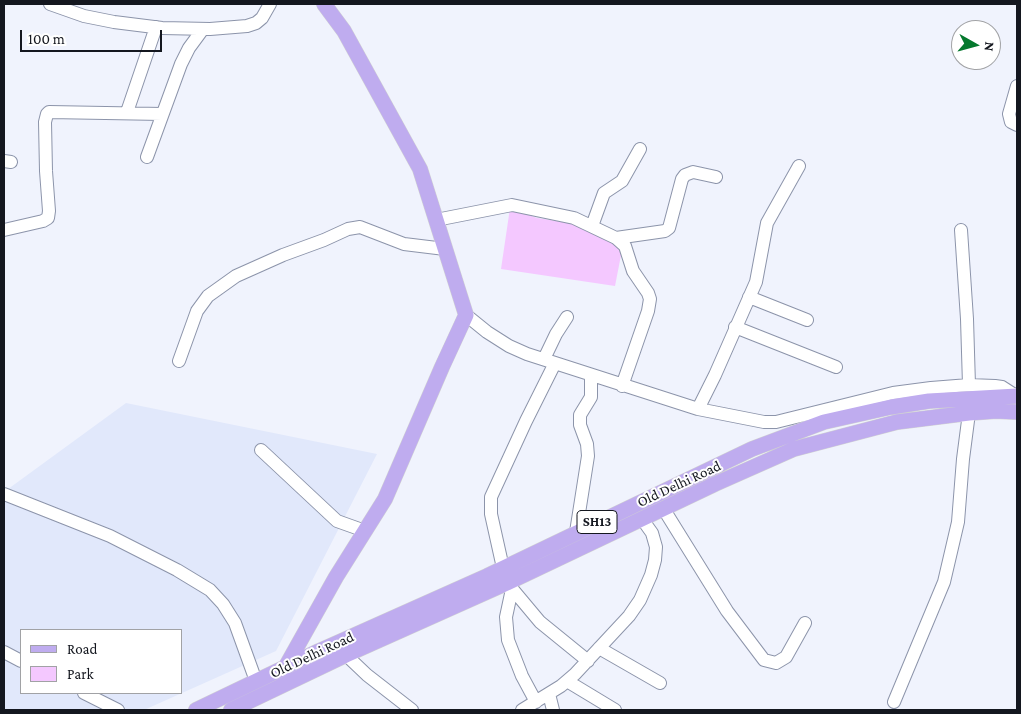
<!DOCTYPE html>
<html>
<head>
<meta charset="utf-8">
<style>
  body { margin:0 }
  #map { position:relative; width:1021px; height:714px; overflow:hidden; background:#f0f3fd; font-family:"Crimson Pro",serif }
  canvas { display:block }
  .frame { position:absolute; inset:0; border:5px solid #14171f; pointer-events:none }
  .legend { position:absolute; left:20px; top:629px; width:162px; height:65px; box-sizing:border-box; background:#fff; border:1px solid #a1a2a5; margin:0; padding:6px 9px; list-style:none; font-size:15px; color:#14171f }
  .legend li { display:flex; align-items:center; gap:10px; height:25px }
  .legend b { width:25px; border:1px solid #a1a2a5 }
  .north { position:absolute; left:951px; top:20px; width:50px; height:50px; box-sizing:border-box; background:#fff; border:1px solid #a1a2a5; border-radius:50%; rotate:97deg; font-size:14px; font-weight:700; line-height:20px; text-align:center; color:#14171f }
  .north::after { content:''; display:block; margin:auto; width:18px; height:22px; background:#05792e; clip-path:polygon(50% 0,100% 100%,50% 72%,0 100%) }
  .scale { position:absolute; left:20px; top:30px; width:142px; height:22px; box-sizing:border-box; border:2px solid #14171f; border-top:0; padding-left:6px; font-size:15px; line-height:18px; white-space:nowrap; color:#14171f; -webkit-text-stroke:4px #fff; paint-order:stroke }
</style>
</head>
<body>
<div id="map">
<canvas width="1021" height="714"></canvas>
<div class="frame"></div>
<ul class="legend">
<li><b style="height:6px;background:#bfacef"></b>Road</li>
<li><b style="height:14px;background:#f4c8ff"></b>Park</li>
</ul>
<div class="north">N</div>
<div class="scale">100 m</div>
</div>
<script>
const c = document.querySelector('canvas').getContext('2d');
c.lineJoin = 'round';
function fill(path, color) { c.fillStyle = color; c.fill(path, 'evenodd'); }
const toPath = rows => new Path2D(rows.map(r => 'M' + r).join(''));
function stroke(path, color, width, dash) { c.strokeStyle = color; c.lineWidth = width; c.lineCap = dash ? 'butt' : 'round'; c.setLineDash(dash || []); c.stroke(path); }
function label(font, color, halo, rows, align = 'center') {
  c.font = font + ' "Crimson Pro",serif'; c.lineWidth = 4; c.setLineDash([]); c.textBaseline = 'middle'; c.strokeStyle = halo; c.fillStyle = color; for (const [text, x, y, turn = 0] of rows) {
    c.save(); c.translate(x, y); c.rotate((+turn || 0) * Math.PI / 180); c.textAlign = isNaN(turn) ? turn : align; if (halo) c.strokeText(text, 0, 0); c.fillText(text, 0, 0); c.restore();
  }
}
fill(toPath([
  [126,403,377,454,276,651,144,710,4,710,4,492],
  [21,630,181,630,181,693,21,693]
]), '#e1e8fb');
fill(toPath([
  [510,208,537,218,571,223,601,238,623,245,615,286,501,269]
]), '#f4c8ff');
const minor = toPath([
  [50,4,84,16,114,22,162,28,210,29,247,26,256,23,262,18,270,4],
  [1017,86,1009,114,1011,122,1017,125],
  [127,112,156,27],
  [147,157,181,64,189,48,203,29],
  [4,161,11,162],
  [436,220,512,205,574,218,616,238,625,246,633,271,648,293,650,299,648,311,622,386],
  [592,226,604,193,622,181,640,149],
  [4,230,43,221,48,218,49,211,46,171,45,122,47,114,49,112,162,114],
  [961,230,967,319,969,385],
  [616,238,665,231,669,228,682,179,685,175,693,172,716,177],
  [749,297,807,320],
  [466,315,487,332,509,346,527,354,698,409,764,422,776,422,893,393,931,388,969,385,995,386,1002,387,1016,396],
  [735,327,836,367],
  [544,359,556,334,567,317],
  [179,361,197,311,208,296,236,276,283,255,324,240,348,229,360,227,404,244,445,249],
  [698,409,715,375,756,282,767,223,799,166],
  [261,450,337,521,365,531],
  [4,494,110,536,177,570,210,590,223,604,235,623,256,681],
  [663,508,727,611,764,660,776,663,786,657,805,623],
  [576,532,588,456,587,444,580,425,580,415,591,397,591,375],
  [503,568,491,514,491,497,526,421,555,363],
  [509,585,540,622,588,661],
  [512,589,506,617,508,640,522,676,536,702],
  [599,648,660,683],
  [4,652,21,661],
  [346,655,367,675,412,710],
  [567,681,615,710],
  [84,693,118,710],
  [549,694,553,710],
  [894,702,944,582,958,522,963,459,969,413],
  [522,710,561,686,575,674,629,616,640,600,651,575,655,560,656,547,652,533,642,519]
]);
const major = toPath([
  [285,668,336,577,385,499,442,367,466,315,420,169,344,31,324,4],
  [196,710,319,651,487,576,752,449,824,422,891,407,929,401,1017,396],
  [231,710,346,655,507,583,715,484,794,449,897,422,969,413,996,411,1017,412]
]);
stroke(minor, '#8c94aa', 14);
stroke(major, '#d0d1d2', 16);
stroke(minor, '#fff', 12);
stroke(major, '#bfacef', 15);
for (const [x, y, w] of [
  [597,522,40]
]) { const box = new Path2D(); box.roundRect(x - w / 2, y - 11.5, w, 23, 4); c.fillStyle = '#fff'; c.fill(box); stroke(box, '#14171f', 1); }
label('bold 14px', '#14171f', null, [
  ["SH13",597,522]
]);
label('15px', '#14171f', '#fff', [
  ["Old Delhi Road",679,484,-25],
  ["Old Delhi Road",312,655,-25]
]);
</script>
</body>
</html>
